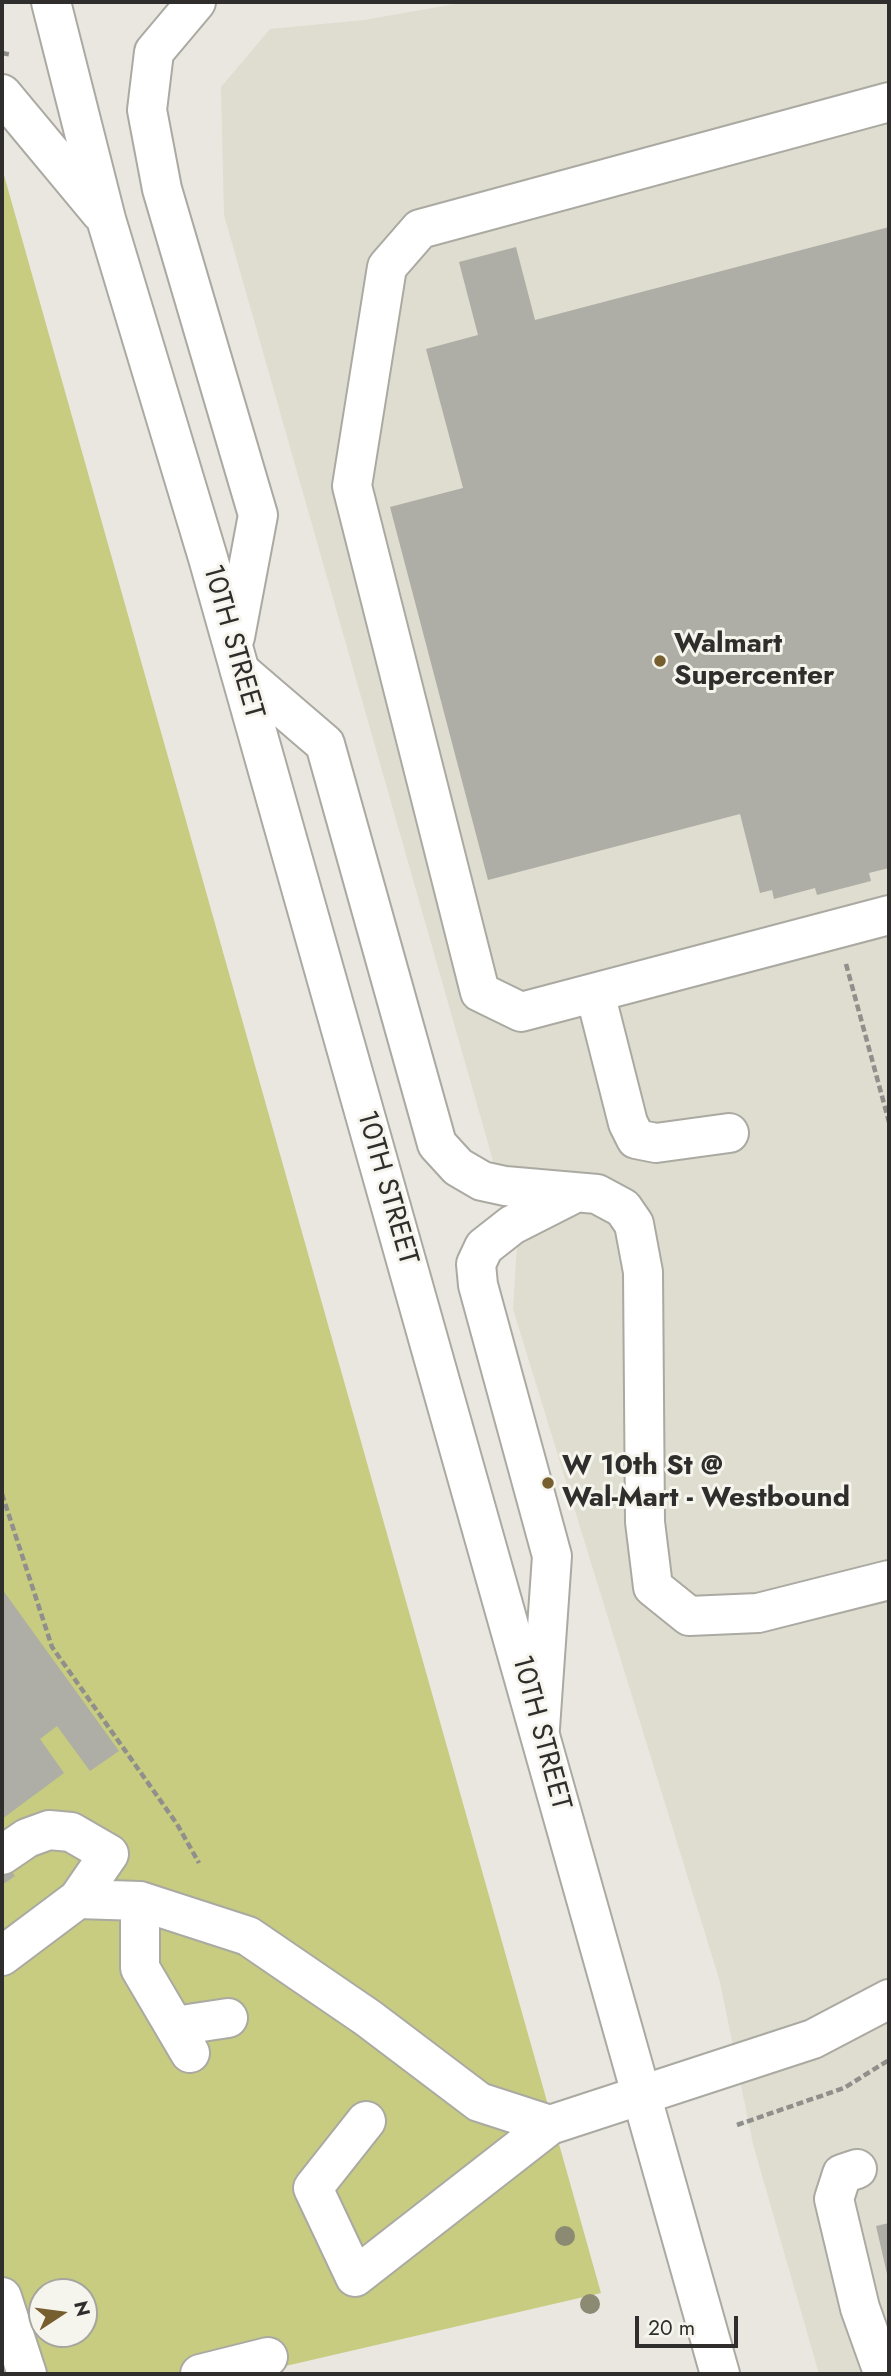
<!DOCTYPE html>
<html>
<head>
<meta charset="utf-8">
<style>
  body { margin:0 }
  #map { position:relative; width:891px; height:2376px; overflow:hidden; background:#e9e7e0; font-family:Jost,sans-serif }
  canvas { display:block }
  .frame { position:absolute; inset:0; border:4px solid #2f2e2c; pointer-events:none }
  .north { position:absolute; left:28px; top:2278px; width:70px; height:70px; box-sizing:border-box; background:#f6f5ed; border:2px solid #a6a5a0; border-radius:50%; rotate:77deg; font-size:19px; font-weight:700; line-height:28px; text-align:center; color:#2f2e2c }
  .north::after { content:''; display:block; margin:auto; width:24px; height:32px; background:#775e2f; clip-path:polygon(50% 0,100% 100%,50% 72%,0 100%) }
  .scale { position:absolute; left:635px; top:2316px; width:103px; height:32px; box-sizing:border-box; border:4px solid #2f2e2c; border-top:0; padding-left:9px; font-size:21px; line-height:24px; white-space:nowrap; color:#2f2e2c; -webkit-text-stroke:5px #f6f5ed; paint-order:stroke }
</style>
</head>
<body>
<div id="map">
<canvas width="891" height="2376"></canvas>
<div class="frame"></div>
<div class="north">N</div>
<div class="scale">20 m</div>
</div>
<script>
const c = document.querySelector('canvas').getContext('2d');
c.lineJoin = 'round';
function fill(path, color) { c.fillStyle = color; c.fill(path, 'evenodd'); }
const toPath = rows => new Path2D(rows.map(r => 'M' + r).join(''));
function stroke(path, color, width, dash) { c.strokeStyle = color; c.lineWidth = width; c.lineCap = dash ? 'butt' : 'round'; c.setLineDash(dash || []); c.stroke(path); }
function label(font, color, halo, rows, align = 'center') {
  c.font = font + ' Jost,sans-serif'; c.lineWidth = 6; c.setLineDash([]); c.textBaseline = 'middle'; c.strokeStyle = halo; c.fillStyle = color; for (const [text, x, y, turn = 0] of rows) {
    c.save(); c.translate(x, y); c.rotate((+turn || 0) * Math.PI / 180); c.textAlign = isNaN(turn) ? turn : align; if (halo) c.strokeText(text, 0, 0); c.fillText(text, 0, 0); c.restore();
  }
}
fill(toPath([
  [467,2,889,2,889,2374,819,2374,753,2144,720,1982,513,1309,517,1245,224,215,221,87,270,29,364,20]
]), '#dfddcf');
fill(toPath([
  [2,168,601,2293,251,2374,2,2374],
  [42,2292,84,2292,84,2334,42,2334]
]), '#c7cc81');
fill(toPath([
  [889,227,889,868,869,873,871,881,817,895,815,888,774,899,772,890,760,893,740,814,488,880,390,507,463,488,426,349,478,335,459,262,516,247,535,320],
  [2,1589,119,1751,90,1771,57,1726,40,1739,64,1773,2,1819],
  [2,1857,15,1876,2,1885],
  [889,2223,889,2278,888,2278,876,2226]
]), '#aeada6');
const minor = toPath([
  [889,102,420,229,387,267,352,486,480,992,521,1012,889,915],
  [240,671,325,744,437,1144,458,1167,482,1181,505,1186,597,1194,623,1208,634,1224,643,1272,645,1522,653,1587,689,1616,758,1613,889,1580],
  [595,993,628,1123,636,1139,656,1143,729,1133],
  [540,1728,552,1556,478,1285,476,1264,484,1247,512,1225,575,1193],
  [2,1855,27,1838,49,1830,71,1832,109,1854,78,1899],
  [140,1901,140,1968,190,2053],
  [2,1956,78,1899,140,1901,248,1936,368,2018,479,2102,550,2125,355,2277,313,2188,366,2121],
  [175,2026,228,2018],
  [550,2125,813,2039,889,1999],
  [857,2169,842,2174,834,2199,860,2308,880,2364,889,2369],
  [2,2297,27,2374],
  [200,2374,268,2357]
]);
const major = toPath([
  [51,2,106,219,208,558,720,2374],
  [196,2,154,52,147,110,162,189,258,515,235,637],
  [2,94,101,213]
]);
stroke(minor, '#aaa9a2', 42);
stroke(major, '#aaa9a2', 42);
stroke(toPath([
  [2,53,12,55],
  [846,964,889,1122],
  [2,1494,52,1647,177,1824,199,1863],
  [737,2125,844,2088,889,2060]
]), '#918f8b', 4.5, [7, 3.5]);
stroke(minor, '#fff', 38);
stroke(major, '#fff', 38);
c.fillStyle = '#8b8b74';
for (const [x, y] of [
  [565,2236],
  [590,2304]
]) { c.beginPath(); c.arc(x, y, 10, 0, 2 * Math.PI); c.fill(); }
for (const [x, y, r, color] of [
  [660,661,7,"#775e2f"],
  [548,1483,7,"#775e2f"]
]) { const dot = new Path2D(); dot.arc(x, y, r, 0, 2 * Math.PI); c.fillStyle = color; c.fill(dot); stroke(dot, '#f6f5ed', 2.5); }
label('28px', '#2f2e2c', '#f6f5ed', [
  ["10TH STREET",232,642,74],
  ["10TH STREET",386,1188,74],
  ["10TH STREET",540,1733,75]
]);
label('bold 28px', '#2f2e2c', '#f6f5ed', [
  ["Walmart",674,645],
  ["Supercenter",674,677],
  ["W 10th St @",562,1467],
  ["Wal-Mart - Westbound",562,1499]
], 'left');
</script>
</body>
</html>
